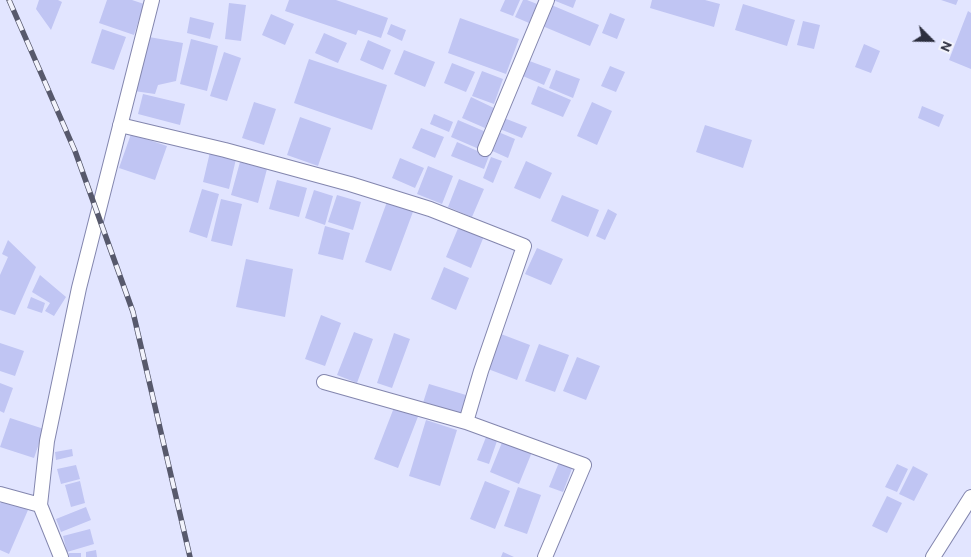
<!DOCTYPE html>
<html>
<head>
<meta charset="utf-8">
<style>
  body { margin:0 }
  #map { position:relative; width:971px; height:557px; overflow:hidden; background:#e2e5ff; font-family:Overpass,sans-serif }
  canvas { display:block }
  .north { position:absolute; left:906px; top:15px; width:50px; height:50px; -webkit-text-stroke:4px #f2f3fc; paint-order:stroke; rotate:113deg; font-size:14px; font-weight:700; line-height:20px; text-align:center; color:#2c2e3e }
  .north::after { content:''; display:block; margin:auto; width:18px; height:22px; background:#2c2e3e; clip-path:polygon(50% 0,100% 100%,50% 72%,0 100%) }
</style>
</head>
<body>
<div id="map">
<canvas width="971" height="557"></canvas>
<div class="north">N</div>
</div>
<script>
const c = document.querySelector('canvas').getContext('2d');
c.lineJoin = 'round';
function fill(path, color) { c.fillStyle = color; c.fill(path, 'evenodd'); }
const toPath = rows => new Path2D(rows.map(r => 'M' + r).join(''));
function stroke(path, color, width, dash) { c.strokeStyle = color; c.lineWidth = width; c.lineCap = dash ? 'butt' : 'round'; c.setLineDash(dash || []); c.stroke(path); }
fill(toPath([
  [39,0,58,0,62,2,51,30,36,9],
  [107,0,132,0,144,4,134,35,99,23],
  [289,0,336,0,388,18,381,38,358,30,356,35,285,11],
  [505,0,520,0,513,16,500,11],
  [523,0,527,0,537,4,529,23,515,17],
  [553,0,576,0,573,8],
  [652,0,705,0,720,4,714,27,650,8],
  [941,0,958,0,956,5],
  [229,3,246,5,241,41,225,39],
  [549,4,599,25,590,46,540,25],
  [743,4,795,20,787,46,735,30],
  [968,11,971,13,971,69,949,60],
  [610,13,625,19,617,39,602,33],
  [271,14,294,24,285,45,262,35],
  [190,17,214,23,210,39,187,33],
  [460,18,519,39,506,74,448,53],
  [803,21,820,25,814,49,797,45],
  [391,24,406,30,402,41,387,34],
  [102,29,126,37,114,70,91,63],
  [324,33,347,43,338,63,315,53],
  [149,37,183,43,176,81,158,85,155,94,134,91],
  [191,39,218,46,207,91,180,84],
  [368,40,391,50,383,70,360,60],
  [864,44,880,51,871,73,855,67],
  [404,50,435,62,425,87,394,74],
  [224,52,241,58,227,101,210,96],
  [309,59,387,85,372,130,294,103],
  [524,59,551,69,544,85,518,74],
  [452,63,475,72,466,92,444,83],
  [610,66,625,72,616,92,601,86],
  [556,70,580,79,573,98,549,88],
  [482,71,503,79,494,104,472,96],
  [538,86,571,100,563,117,531,104],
  [143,94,185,104,180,125,138,114],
  [471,97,494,108,485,128,462,118],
  [254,102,276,109,264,145,242,138],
  [592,102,612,111,597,145,577,136],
  [922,106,944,115,939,127,918,118],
  [434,114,453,122,449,132,430,124],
  [300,117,331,128,318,166,287,155],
  [504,118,527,127,522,138,500,129],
  [458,120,486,132,479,149,451,137],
  [705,125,752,140,743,168,696,152],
  [421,128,444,137,435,158,412,148],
  [496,131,515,139,508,158,488,149],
  [131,134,167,146,155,180,119,168],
  [457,142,489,156,484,169,451,156],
  [210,152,236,159,229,189,203,182],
  [491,157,502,161,493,183,483,178],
  [400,158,424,168,415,188,392,178],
  [526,161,552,173,540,199,514,188],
  [240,162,267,169,258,203,231,195],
  [428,166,453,176,442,204,417,194],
  [459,179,484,189,472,217,448,207],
  [277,180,307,188,299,217,269,209],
  [202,189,219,194,207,238,189,232],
  [314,190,333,196,325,225,305,218],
  [337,195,361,202,353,230,328,222],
  [562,195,599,210,588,237,551,221],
  [221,199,242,204,232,246,211,241],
  [388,199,414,209,391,271,365,262],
  [608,209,617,214,605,240,596,236],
  [325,226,350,233,343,260,318,254],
  [459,226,484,236,471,268,446,257],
  [8,240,36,267,15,315,0,310,0,275,8,257,2,254],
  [537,248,563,259,551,285,525,274],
  [246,259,293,269,285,317,236,307],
  [444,267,469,278,456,310,431,299],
  [40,275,66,297,54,316,45,311,50,303,32,292],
  [31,297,45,303,42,313,27,308],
  [321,315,341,323,325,366,305,359],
  [354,332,373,339,357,383,337,375],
  [394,333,410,339,392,388,377,383],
  [501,334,530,345,517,380,488,369],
  [0,343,24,351,15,376,0,371],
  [539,344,569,355,555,392,525,381],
  [577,357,600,366,586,400,563,391],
  [0,383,13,388,4,413,0,411],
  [429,384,466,395,460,416,422,406],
  [395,405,419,414,398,468,374,459],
  [10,418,44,429,34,458,0,447],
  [426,420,457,430,440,486,409,476],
  [486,437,497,441,489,464,477,460],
  [503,440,532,452,519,484,490,472],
  [72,449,73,456,56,460,55,452],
  [560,460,573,466,563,492,549,487],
  [897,464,908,469,897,492,885,487],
  [76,465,80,479,61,484,57,469],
  [913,466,928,474,914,501,899,494],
  [80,481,85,503,71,507,65,485],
  [485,481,510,491,495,529,470,519],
  [518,487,541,495,527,534,504,526],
  [887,496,902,503,887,533,872,526],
  [2,499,28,510,9,554,0,550,0,504],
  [86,507,91,520,61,532,56,519],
  [90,529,94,544,67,552,63,536],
  [96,550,97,557,86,557,86,552],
  [503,552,514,557,501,557],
  [69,553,81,553,81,557,69,557]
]), '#c0c5f3');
const street = toPath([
  [120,125,225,150,350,184,430,209,524,246,481,371,466,422,584,465,545,557],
  [485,149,547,0],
  [324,382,466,422],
  [0,494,40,505],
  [61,557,40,505,47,441,79,288,152,0],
  [933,557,971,497]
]);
stroke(street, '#8386ae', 16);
stroke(street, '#fff', 14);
const rail = toPath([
  [9,0,75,151,133,312,190,557]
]);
stroke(rail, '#57596c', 5.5);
stroke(rail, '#f2f3fc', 4, [11]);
</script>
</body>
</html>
